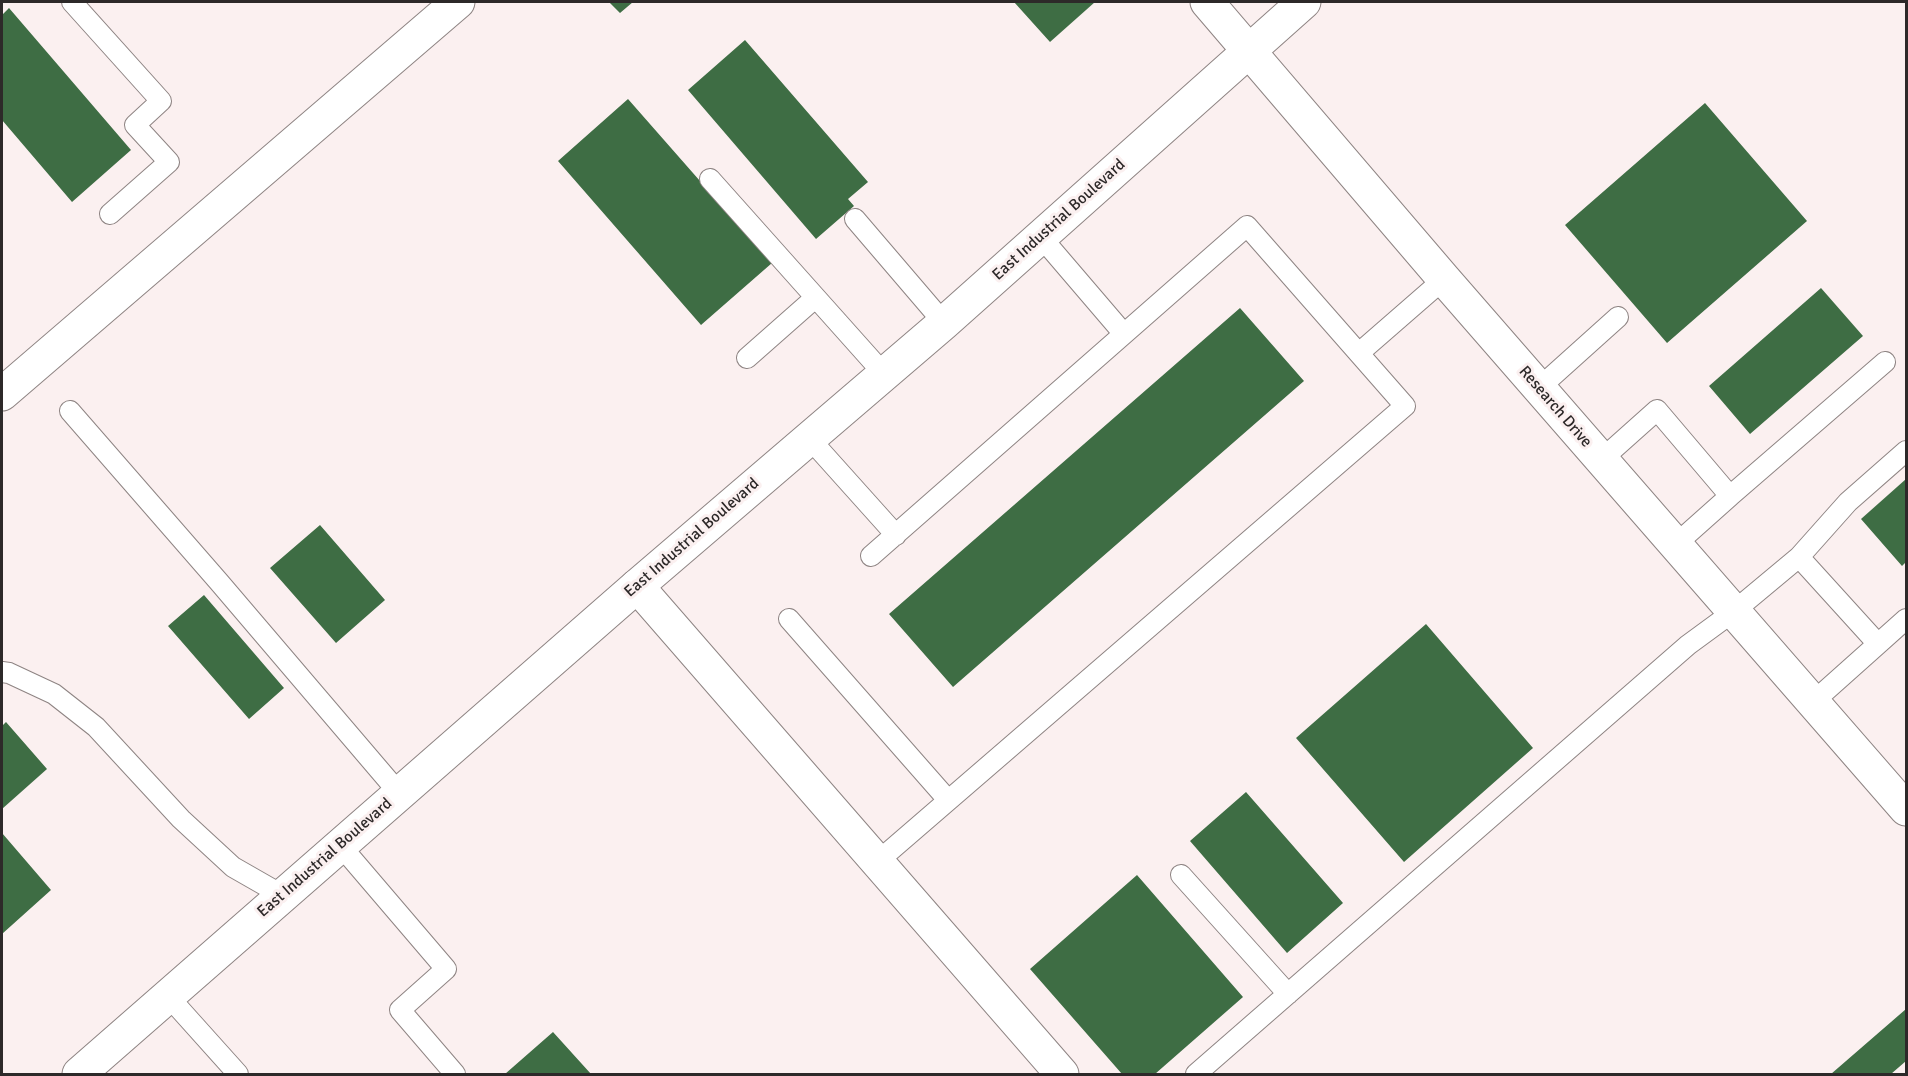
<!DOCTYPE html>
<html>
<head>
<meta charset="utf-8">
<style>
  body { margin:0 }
  #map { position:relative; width:1908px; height:1076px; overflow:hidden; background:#fbf0f0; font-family:Signika,sans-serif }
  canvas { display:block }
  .frame { position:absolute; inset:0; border:3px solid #2d2929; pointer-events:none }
</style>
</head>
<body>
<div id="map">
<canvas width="1908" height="1076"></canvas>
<div class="frame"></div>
</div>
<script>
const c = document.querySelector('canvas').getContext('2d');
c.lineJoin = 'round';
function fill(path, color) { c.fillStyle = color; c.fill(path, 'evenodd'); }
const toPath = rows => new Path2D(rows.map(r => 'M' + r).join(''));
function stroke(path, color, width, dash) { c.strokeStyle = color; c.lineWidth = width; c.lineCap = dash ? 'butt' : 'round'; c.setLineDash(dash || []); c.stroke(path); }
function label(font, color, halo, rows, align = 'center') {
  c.font = font + ' Signika,sans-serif'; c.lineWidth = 6; c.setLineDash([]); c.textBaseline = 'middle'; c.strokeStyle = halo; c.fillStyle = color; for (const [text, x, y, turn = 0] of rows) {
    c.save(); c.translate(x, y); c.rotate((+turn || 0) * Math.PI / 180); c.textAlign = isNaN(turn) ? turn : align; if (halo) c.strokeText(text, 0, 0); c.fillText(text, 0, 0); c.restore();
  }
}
fill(toPath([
  [609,2,633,2,620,13],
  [1014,2,1095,2,1050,42],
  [9,8,131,150,72,202,2,120,2,15],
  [745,40,868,182,848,199,854,206,816,239,688,90],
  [628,99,772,263,701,325,558,161],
  [1705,103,1807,221,1667,343,1565,225],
  [1821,288,1863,336,1750,434,1709,386],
  [1240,308,1304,381,953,687,889,614],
  [1906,479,1906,562,1902,566,1861,519],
  [320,525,385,600,336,643,270,568],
  [204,595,284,688,249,719,168,626],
  [1426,624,1533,748,1404,862,1296,738],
  [6,722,47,769,2,809,2,726],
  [1246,792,1343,903,1287,953,1190,841],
  [2,833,51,890,2,934],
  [1137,875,1243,997,1155,1074,1122,1074,1030,969],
  [1906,1009,1906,1061,1891,1074,1831,1074],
  [553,1032,591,1074,505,1074]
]), '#3e6d44');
const service = toPath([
  [72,2,161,101,135,125,169,162,110,214],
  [710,179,884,374],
  [855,219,944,323],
  [1041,237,1124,334],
  [1359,353,1444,279],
  [747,358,815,298],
  [1539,388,1618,317],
  [70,411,219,582,399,793],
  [809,438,896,535],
  [1601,460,1657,410,1730,496,1675,545],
  [1730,496,1885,362],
  [871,556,1247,226,1405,406,877,862],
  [1799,557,1848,502,1906,451],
  [789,619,948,800],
  [1878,644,1906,619],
  [2,672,9,673,54,694,96,727,181,819,233,867,282,895],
  [340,845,446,969,400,1010,455,1074],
  [1181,875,1288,994],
  [168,996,238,1074],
  [1196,1074,1688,645,1733,612,1799,557,1878,644,1813,702]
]);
const minor = toPath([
  [1207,2,1444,279,1906,809],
  [2,394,458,2],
  [637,586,1062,1074]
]);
const tertiary = toPath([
  [79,1074,637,586,944,323,1304,2]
]);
stroke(service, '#8e8483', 22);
stroke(minor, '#8e8483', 35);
stroke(tertiary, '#8e8483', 35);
stroke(service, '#fff', 20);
stroke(minor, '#fff', 33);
stroke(tertiary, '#fff', 33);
label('16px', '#2d2929', '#fbf0f0', [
  ["East Industrial Boulevard",1059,220,-42],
  ["Research Drive",1555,407,49],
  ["East Industrial Boulevard",692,538,-41],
  ["East Industrial Boulevard",325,858,-41]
]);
</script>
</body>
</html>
